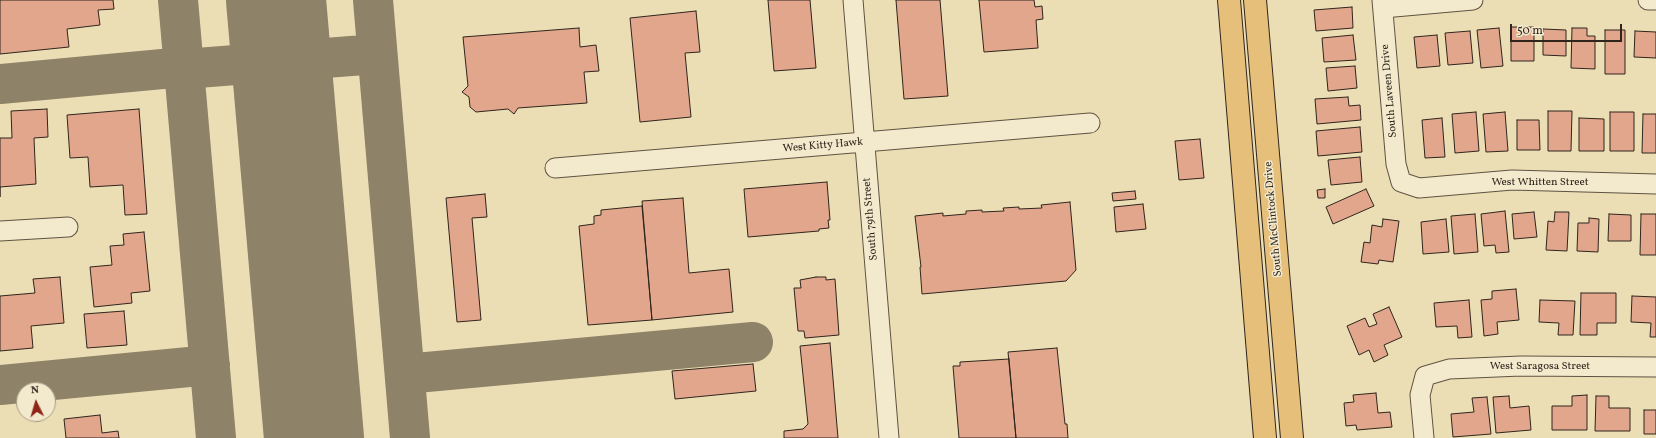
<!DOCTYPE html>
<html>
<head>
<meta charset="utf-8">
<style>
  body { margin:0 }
  #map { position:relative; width:1656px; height:438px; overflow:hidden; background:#ecdeb4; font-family:Vollkorn,serif }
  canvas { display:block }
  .north { position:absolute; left:16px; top:382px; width:40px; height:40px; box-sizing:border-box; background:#f3eace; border:1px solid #a59b87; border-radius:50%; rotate:355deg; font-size:11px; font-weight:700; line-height:16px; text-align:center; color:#2f251c }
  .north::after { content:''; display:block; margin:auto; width:14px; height:18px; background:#8f2418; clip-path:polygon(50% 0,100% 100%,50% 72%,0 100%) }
  .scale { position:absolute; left:1510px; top:24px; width:112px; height:18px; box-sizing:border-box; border:2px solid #2f251c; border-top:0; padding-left:5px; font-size:12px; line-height:14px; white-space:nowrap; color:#2f251c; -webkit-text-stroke:3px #f3eace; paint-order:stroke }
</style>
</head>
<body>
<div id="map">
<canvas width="1656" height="438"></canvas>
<div class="north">N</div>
<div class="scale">50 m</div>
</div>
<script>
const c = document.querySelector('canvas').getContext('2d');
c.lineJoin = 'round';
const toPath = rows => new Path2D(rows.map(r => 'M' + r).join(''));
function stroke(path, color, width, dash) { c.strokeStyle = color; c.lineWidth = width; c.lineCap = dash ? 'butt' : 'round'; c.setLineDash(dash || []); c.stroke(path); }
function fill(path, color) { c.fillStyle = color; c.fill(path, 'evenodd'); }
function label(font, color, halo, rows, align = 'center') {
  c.font = font + ' Vollkorn,serif'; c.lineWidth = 3; c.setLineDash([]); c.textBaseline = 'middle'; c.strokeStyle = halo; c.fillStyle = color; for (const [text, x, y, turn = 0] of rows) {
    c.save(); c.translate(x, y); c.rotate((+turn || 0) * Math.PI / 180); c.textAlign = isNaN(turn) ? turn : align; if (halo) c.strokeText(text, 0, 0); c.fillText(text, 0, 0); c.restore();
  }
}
stroke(toPath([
  [178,0,216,438],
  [373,0,410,438],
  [184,69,377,54],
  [0,84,184,67],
  [405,374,753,342],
  [0,385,210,365]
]), '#8e8268', 40);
stroke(toPath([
  [276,0,314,438]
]), '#8e8268', 100);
const building = toPath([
  [0,0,113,0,114,9,98,10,100,25,67,29,69,47,0,54,0,0],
  [768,0,810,0,816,68,774,71,768,0],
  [896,0,940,0,948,96,904,99,896,0],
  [979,0,1034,0,1035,7,1042,6,1043,19,1036,20,1038,48,984,52,979,0],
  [1352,7,1353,28,1316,31,1314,10,1352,7],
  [696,11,700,52,685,53,691,117,640,122,630,18,696,11],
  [1511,27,1534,27,1534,61,1511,61,1511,27],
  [579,28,580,47,596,45,599,71,584,72,587,103,518,108,514,114,508,109,476,112,470,107,469,97,462,92,468,86,463,37,579,28],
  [1499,28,1503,66,1481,68,1477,30,1499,28],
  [1572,28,1587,28,1587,36,1595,36,1595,69,1571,68,1572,28],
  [1543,29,1566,30,1566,56,1543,55,1543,29],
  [1605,30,1625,30,1625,74,1605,74,1605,30],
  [1470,31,1473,63,1448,65,1445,33,1470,31],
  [1635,31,1656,32,1656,58,1634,57,1635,31],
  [1353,35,1356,60,1324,62,1322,38,1353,35],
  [1437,35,1440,66,1417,68,1414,37,1437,35],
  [1355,66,1357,88,1328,91,1326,68,1355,66],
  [1348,97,1349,106,1360,105,1361,120,1317,124,1315,99,1348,97],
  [47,109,48,137,34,138,36,184,0,187,0,197,0,138,12,138,11,111,47,109],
  [139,109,147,214,125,215,123,185,90,187,88,157,70,158,67,115,139,109],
  [1548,111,1572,111,1571,151,1548,151,1548,111],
  [1476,112,1479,151,1455,153,1452,114,1476,112],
  [1505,112,1508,151,1486,152,1483,114,1505,112],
  [1610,112,1634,112,1634,151,1610,151,1610,112],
  [1643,114,1656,114,1656,153,1642,153,1643,114],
  [1442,118,1445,157,1425,158,1422,120,1442,118],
  [1579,118,1604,119,1604,151,1579,151,1579,118],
  [1517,120,1539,120,1540,150,1517,150,1517,120],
  [1360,127,1362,152,1318,156,1316,131,1360,127],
  [1200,139,1204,178,1179,180,1175,141,1200,139],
  [1360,157,1362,182,1331,185,1328,160,1360,157],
  [827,182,830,220,828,220,829,228,819,229,819,231,748,237,744,189,827,182],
  [1325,189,1325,198,1318,198,1317,190,1325,189],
  [1366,189,1374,206,1333,224,1326,207,1366,189],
  [1135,191,1136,199,1113,201,1112,193,1135,191],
  [485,194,487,217,472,218,481,320,457,322,446,198,485,194],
  [683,198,689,273,729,269,733,312,652,320,642,201,683,198],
  [1070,202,1076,270,1066,281,922,294,920,267,921,267,915,216,943,213,943,216,966,214,966,211,982,210,982,212,1004,211,1003,208,1019,207,1019,209,1042,208,1041,205,1070,202],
  [1143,204,1146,229,1116,232,1114,207,1143,204],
  [642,206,652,320,588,325,579,226,594,224,594,216,601,215,601,210,642,206],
  [1505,211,1509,252,1496,253,1495,245,1484,246,1481,214,1505,211],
  [1534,212,1537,237,1514,239,1512,214,1534,212],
  [1555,212,1569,212,1567,251,1546,250,1548,221,1554,222,1555,212],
  [1475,214,1478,252,1454,254,1451,216,1475,214],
  [1609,214,1631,215,1631,241,1608,241,1609,214],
  [1641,214,1656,214,1656,255,1640,255,1641,214],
  [1589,218,1599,219,1598,252,1577,251,1578,223,1589,223,1589,218],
  [1383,219,1399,221,1393,262,1379,260,1378,264,1361,262,1364,242,1370,243,1372,225,1382,227,1383,219],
  [1446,219,1449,252,1423,254,1421,222,1446,219],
  [144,232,150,291,131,293,132,303,94,307,90,267,112,265,110,246,124,245,123,234,144,232],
  [60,277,64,323,31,326,33,348,0,351,0,296,35,293,33,279,60,277],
  [816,277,826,277,826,280,835,279,839,335,805,338,804,331,798,331,794,288,801,288,800,280,816,277],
  [1516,289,1519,320,1497,322,1498,334,1484,336,1481,300,1492,299,1492,291,1516,289],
  [1581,293,1616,293,1616,323,1597,323,1597,335,1580,335,1581,293],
  [1632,296,1656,297,1656,337,1650,337,1651,323,1631,322,1632,296],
  [1469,300,1472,337,1458,338,1457,326,1436,327,1434,303,1469,300],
  [1540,300,1575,301,1573,335,1558,335,1559,323,1539,322,1540,300],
  [1389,307,1402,337,1384,345,1388,355,1374,362,1369,350,1359,355,1347,326,1365,318,1369,327,1377,324,1373,314,1389,307],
  [124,311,127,345,87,348,84,314,124,311],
  [830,343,838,438,784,438,784,431,803,429,808,424,800,346,830,343],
  [1057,348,1065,424,1067,424,1068,438,1016,438,1008,352,1057,348],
  [1009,359,1016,438,959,438,953,366,960,366,960,362,1009,359],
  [753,364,756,391,675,399,672,371,753,364],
  [1376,393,1378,413,1390,412,1392,427,1357,430,1356,425,1346,426,1344,403,1354,402,1353,395,1376,393],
  [1587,395,1587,430,1552,430,1552,406,1572,406,1572,396,1587,395],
  [1509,396,1510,408,1529,406,1531,430,1496,433,1493,397,1509,396],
  [1596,396,1609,396,1609,408,1630,408,1630,431,1595,431,1596,396],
  [1487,397,1491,434,1453,437,1451,414,1474,412,1472,398,1487,397],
  [1644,410,1656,410,1656,434,1644,434,1644,410],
  [100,415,102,433,118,431,119,438,66,438,64,419,100,415]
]);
fill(building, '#e1a68c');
stroke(building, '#2f251c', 1);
const minor = toPath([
  [853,0,889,438],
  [1382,0,1396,164,1401,182,1419,188,1512,180,1656,184],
  [1648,0,1656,0],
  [1383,8,1473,0],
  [555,168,1090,123],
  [0,231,68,227],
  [1424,438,1420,395,1425,376,1449,369,1521,366,1656,367]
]);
const major = toPath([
  [1229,0,1265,438],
  [1255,0,1292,438]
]);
stroke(minor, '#5e5342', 21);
stroke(major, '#2f251c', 24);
stroke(minor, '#f3eace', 19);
stroke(major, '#e6bf7a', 22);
label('11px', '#2f251c', '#f3eace', [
  ["South Laveen Drive",1390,91,-95],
  ["West Kitty Hawk",823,146,-5],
  ["West Whitten Street",1540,183],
  ["South 79th Street",871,219,-95],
  ["South McClintock Drive",1274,219,-95],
  ["West Saragosa Street",1540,367]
]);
</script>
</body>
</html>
